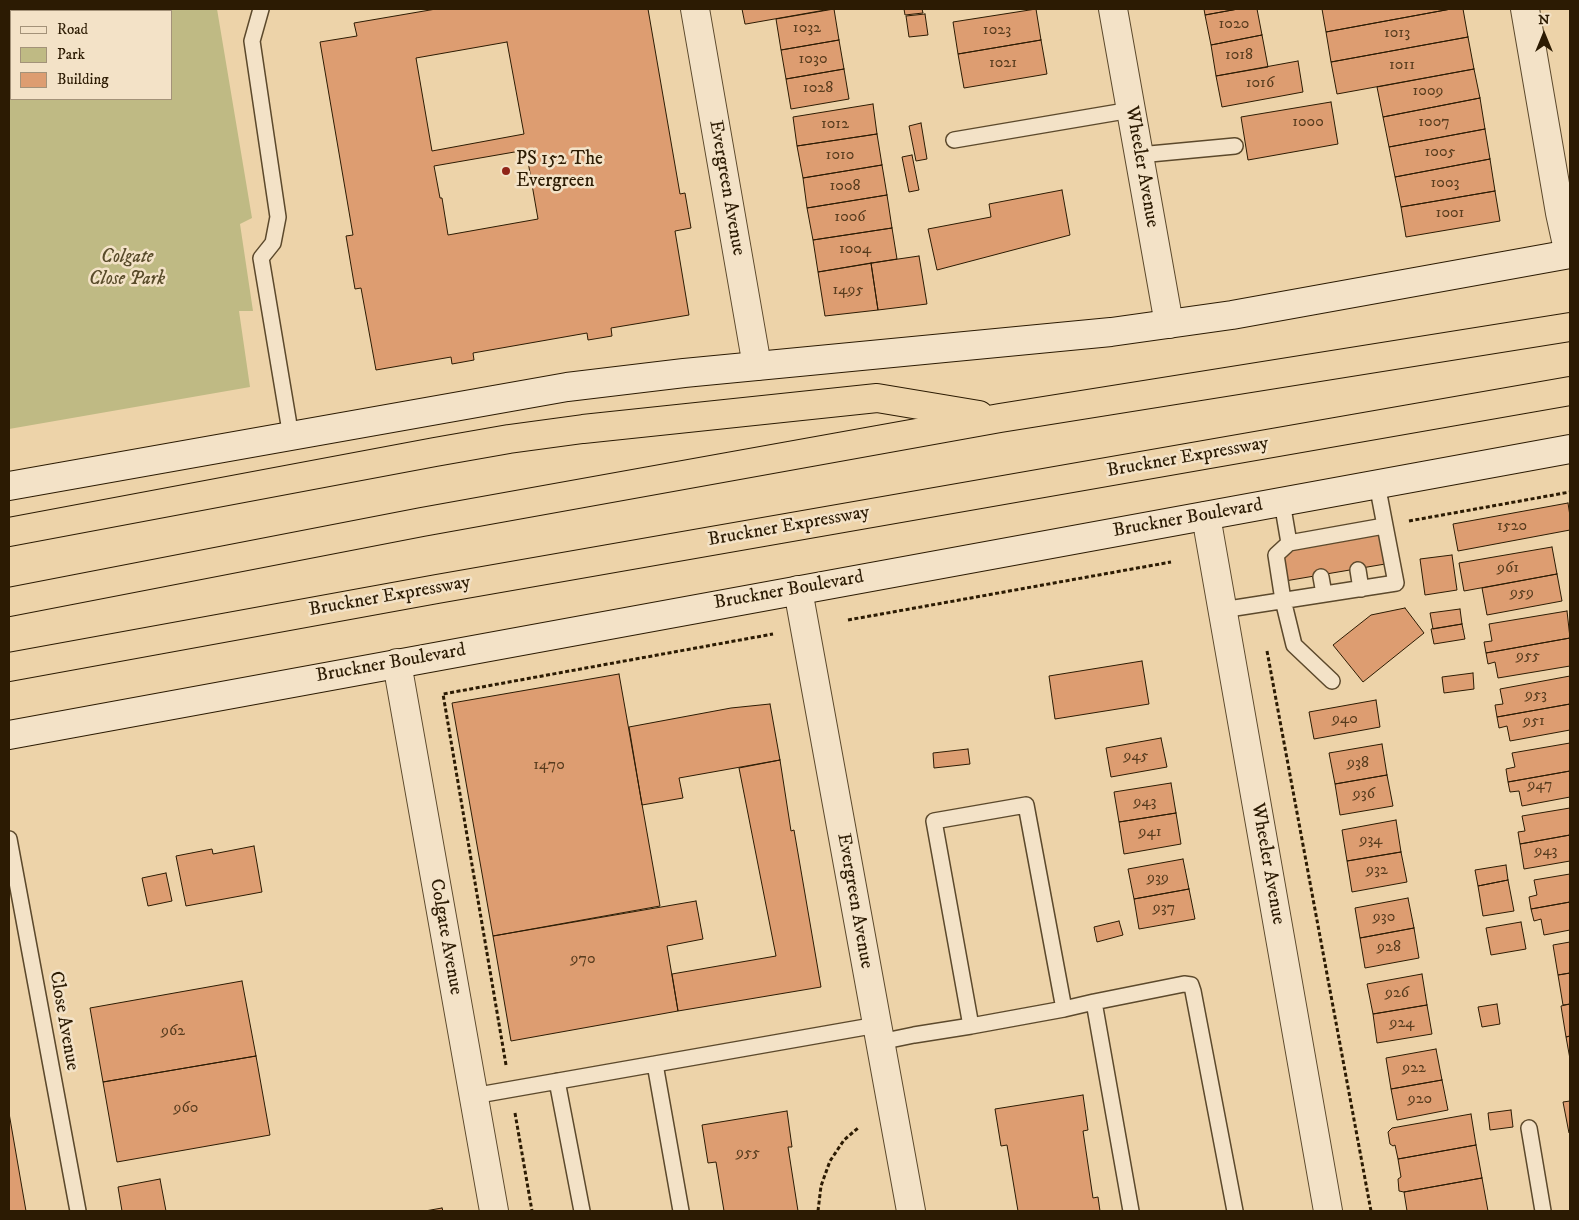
<!DOCTYPE html>
<html>
<head>
<meta charset="utf-8">
<style>
  body { margin:0 }
  #map { position:relative; width:1579px; height:1220px; overflow:hidden; background:#edd3a9; font-family:"IM FELL DW Pica",serif }
  canvas { display:block }
  .frame { position:absolute; inset:0; border:10px solid #2c1b03; pointer-events:none }
  .legend { position:absolute; left:10px; top:10px; width:162px; height:90px; box-sizing:border-box; background:#f3e2c7; border:1px solid #a39279; margin:0; padding:6px 9px; list-style:none; font-size:15px; color:#2c1b03 }
  .legend li { display:flex; align-items:center; gap:10px; height:25px }
  .legend b { width:25px; border:1px solid #a39279 }
  .north { position:absolute; left:1519px; top:10px; width:50px; height:50px; -webkit-text-stroke:4px #f3e2c7; paint-order:stroke; rotate:0deg; font-size:14px; font-weight:700; line-height:20px; text-align:center; color:#2c1b03 }
  .north::after { content:''; display:block; margin:auto; width:18px; height:22px; background:#2c1b03; clip-path:polygon(50% 0,100% 100%,50% 72%,0 100%) }
</style>
</head>
<body>
<div id="map">
<canvas width="1579" height="1220"></canvas>
<div class="frame"></div>
<ul class="legend">
<li><b style="height:6px;background:#f3e2c7"></b>Road</li>
<li><b style="height:14px;background:#bfba84"></b>Park</li>
<li><b style="height:14px;background:#dd9d71"></b>Building</li>
</ul>
<div class="north">N</div>
</div>
<script>
const c = document.querySelector('canvas').getContext('2d');
c.lineJoin = 'round';
function fill(path, color) { c.fillStyle = color; c.fill(path, 'evenodd'); }
const toPath = rows => new Path2D(rows.map(r => 'M' + r).join(''));
function stroke(path, color, width, dash) { c.strokeStyle = color; c.lineWidth = width; c.lineCap = dash ? 'butt' : 'round'; c.setLineDash(dash || []); c.stroke(path); }
function label(font, color, halo, rows, align = 'center') {
  c.font = font + ' "IM FELL DW Pica",serif'; c.lineWidth = 5; c.setLineDash([]); c.textBaseline = 'middle'; c.strokeStyle = halo; c.fillStyle = color; for (const [text, x, y, turn = 0] of rows) {
    c.save(); c.translate(x, y); c.rotate((+turn || 0) * Math.PI / 180); c.textAlign = isNaN(turn) ? turn : align; if (halo) c.strokeText(text, 0, 0); c.fillText(text, 0, 0); c.restore();
  }
}
fill(toPath([
  [9,9,217,9,252,218,240,224,253,311,239,311,250,387,9,429],
  [11,11,171,11,171,99,11,99]
]), '#bfba84');
const building = toPath([
  [436,9,648,9,680,194,685,193,691,228,675,231,689,315,611,328,612,336,588,340,587,333,473,353,474,360,452,364,451,357,376,370,361,288,355,289,346,236,353,235,320,42,357,36,354,23,436,9],
  [507,42,524,134,432,151,416,58,507,42],
  [526,150,538,219,448,235,442,198,440,198,434,166,526,150],
  [742,9,831,9,746,24,745,24,742,9],
  [834,9,839,40,781,50,776,19,834,9],
  [904,9,922,9,923,13,905,15,904,9],
  [1036,9,1041,40,958,54,953,22,1036,9],
  [1204,9,1238,9,1205,15,1204,9],
  [1238,9,1257,9,1262,35,1211,45,1205,15,1238,9],
  [1322,9,1451,9,1326,32,1322,9],
  [1451,9,1463,9,1468,37,1331,62,1326,32,1451,9],
  [925,14,928,35,909,37,906,16,925,14],
  [1262,35,1268,67,1216,76,1211,45,1262,35],
  [1468,37,1474,69,1337,94,1331,62,1468,37],
  [839,40,844,69,786,79,781,50,839,40],
  [1041,40,1047,74,964,88,958,54,1041,40],
  [1298,61,1303,92,1222,107,1216,76,1298,61],
  [844,69,849,99,791,109,786,79,844,69],
  [1474,69,1480,98,1383,117,1377,87,1474,69],
  [1480,98,1485,129,1389,147,1383,117,1480,98],
  [1331,102,1338,144,1248,160,1241,117,1331,102],
  [873,104,877,134,797,146,793,117,873,104],
  [921,123,927,159,916,161,909,126,921,123],
  [1485,129,1490,159,1395,177,1389,147,1485,129],
  [877,134,882,165,803,178,797,146,877,134],
  [912,155,919,190,909,192,902,157,912,155],
  [1490,159,1495,191,1401,207,1395,177,1490,159],
  [882,165,887,195,807,208,803,178,882,165],
  [1062,190,1070,235,937,270,928,229,991,217,989,204,1062,190],
  [1495,191,1500,221,1406,237,1401,207,1495,191],
  [887,195,892,228,813,240,807,208,887,195],
  [892,228,897,259,818,272,813,240,892,228],
  [919,256,927,304,878,310,871,263,919,256],
  [871,263,878,310,825,316,818,272,871,263],
  [1568,503,1570,516,1570,530,1458,551,1453,524,1568,503],
  [1385,530,1391,563,1285,581,1279,548,1385,530],
  [1552,547,1557,574,1464,591,1459,563,1552,547],
  [1452,555,1457,590,1425,595,1420,559,1452,555],
  [1557,574,1562,601,1487,615,1482,588,1557,574],
  [1405,608,1424,633,1363,682,1333,645,1371,615,1405,608],
  [1460,609,1462,624,1433,629,1430,613,1460,609],
  [1567,611,1570,638,1486,653,1484,642,1492,641,1489,624,1567,611],
  [1462,624,1465,639,1434,644,1431,629,1462,624],
  [1570,638,1570,666,1498,678,1495,662,1488,664,1486,653,1570,638],
  [1142,661,1149,704,1055,719,1049,676,1142,661],
  [1473,673,1474,689,1444,693,1442,677,1473,673],
  [619,674,660,906,493,936,452,703,619,674],
  [1570,676,1570,704,1497,717,1495,705,1503,704,1500,689,1570,676],
  [1376,700,1380,727,1314,739,1309,712,1376,700],
  [770,704,780,760,679,778,683,798,642,805,629,727,731,708,770,704],
  [1570,704,1570,730,1510,741,1507,726,1499,728,1497,717,1570,704],
  [1161,738,1167,767,1111,777,1106,748,1161,738],
  [1570,743,1570,771,1508,782,1506,769,1515,767,1512,753,1570,743],
  [1382,744,1387,775,1335,784,1329,753,1382,744],
  [968,749,970,764,934,768,933,753,968,749],
  [780,760,791,831,794,830,821,987,678,1011,672,974,776,956,739,768,780,760],
  [1570,771,1570,797,1522,806,1519,791,1510,792,1508,782,1570,771],
  [1387,775,1393,806,1340,815,1335,784,1387,775],
  [1171,783,1176,813,1119,822,1114,792,1171,783],
  [1570,808,1570,835,1520,844,1518,832,1525,831,1522,816,1570,808],
  [1176,813,1181,844,1124,854,1119,822,1176,813],
  [1396,820,1401,852,1347,861,1342,830,1396,820],
  [1570,835,1570,861,1524,869,1520,844,1570,835],
  [254,846,262,892,186,906,176,856,212,849,213,854,254,846],
  [1401,852,1407,882,1352,892,1347,861,1401,852],
  [1183,859,1189,889,1134,899,1128,869,1183,859],
  [1506,865,1508,880,1478,886,1475,870,1506,865],
  [166,873,172,901,148,906,142,878,166,873],
  [1570,874,1570,902,1531,909,1529,897,1537,895,1534,880,1570,874],
  [1508,880,1514,911,1483,916,1478,886,1508,880],
  [1189,889,1195,919,1139,929,1134,899,1189,889],
  [1408,898,1414,928,1360,938,1355,908,1408,898],
  [696,901,703,939,667,946,678,1011,511,1041,493,936,696,901],
  [1570,902,1570,930,1544,935,1541,919,1534,921,1531,909,1570,902],
  [1119,921,1123,935,1097,942,1094,927,1119,921],
  [1521,922,1526,949,1491,955,1486,928,1521,922],
  [1414,928,1419,958,1365,968,1360,938,1414,928],
  [1570,942,1570,973,1558,975,1553,945,1570,942],
  [1570,973,1570,1004,1563,1005,1558,975,1570,973],
  [1422,974,1427,1005,1373,1014,1367,984,1422,974],
  [242,981,256,1056,103,1082,90,1008,242,981],
  [1497,1004,1500,1024,1482,1027,1478,1007,1497,1004],
  [1570,1004,1570,1036,1566,1037,1561,1006,1570,1004],
  [1427,1005,1432,1034,1377,1043,1373,1014,1427,1005],
  [1570,1036,1570,1059,1566,1037,1570,1036],
  [1436,1049,1442,1080,1391,1089,1386,1058,1436,1049],
  [256,1056,270,1135,117,1162,103,1082,256,1056],
  [1442,1080,1448,1110,1397,1120,1391,1089,1442,1080],
  [1083,1095,1088,1130,1083,1131,1093,1198,1098,1197,1100,1211,1018,1211,1007,1145,1001,1146,995,1109,1083,1095],
  [1570,1101,1570,1133,1569,1133,1563,1102,1570,1101],
  [1511,1110,1513,1127,1490,1130,1488,1113,1511,1110],
  [787,1111,792,1147,788,1147,798,1211,724,1211,716,1162,708,1163,702,1125,787,1111],
  [9,1113,26,1211,9,1211,9,1113],
  [1471,1114,1476,1145,1398,1159,1395,1145,1393,1146,1390,1144,1388,1132,1392,1128,1471,1114],
  [1476,1145,1482,1178,1404,1192,1399,1191,1398,1179,1401,1177,1398,1159,1476,1145],
  [1482,1178,1488,1211,1407,1211,1404,1192,1482,1178],
  [160,1179,166,1211,122,1211,118,1187,160,1179],
  [442,1208,443,1211,425,1211,442,1208]
]);
fill(building, '#dd9d71');
stroke(building, '#2c1b03', 1);
const lane = toPath([
  [261,9,252,41,278,217,273,243,261,258,291,437],
  [954,140,1131,110],
  [1139,155,1235,146],
  [1282,502,1289,543,1276,555,1283,600,1294,645,1332,681],
  [1289,543,1384,526],
  [1358,570,1361,589],
  [1321,577,1324,594],
  [1222,610,1396,583,1377,484],
  [9,839,78,1211],
  [1064,1009,1094,1002],
  [880,1042,914,1035,971,1026,1064,1009,1026,805,934,821,971,1026],
  [655,1064,681,1211],
  [557,1081,582,1211],
  [473,1096,877,1025],
  [1529,1128,1543,1211],
  [1131,1211,1094,1002,1184,984,1191,985,1193,991,1235,1211]
]);
const street = toPath([
  [695,9,757,366],
  [1113,9,1169,324],
  [1525,9,1560,213,1569,254],
  [1206,516,1328,1211],
  [798,590,911,1211],
  [397,663,494,1211]
]);
const secondary = toPath([
  [9,486,567,387,684,373,1111,332,1232,315,1570,254],
  [9,735,1570,449]
]);
const highway = toPath([
  [9,532,435,452,509,439,583,429,877,398,979,415],
  [9,602,422,522,1000,418,1570,327],
  [9,667,437,589,1570,391]
]);
stroke(lane, '#5c492c', 18);
stroke(street, '#5c492c', 30);
stroke(secondary, '#2c1b03', 30);
stroke(highway, '#2c1b03', 30);
stroke(toPath([
  [1409,521,1570,492],
  [848,620,1171,562],
  [1267,651,1371,1211],
  [506,1065,443,694,773,634],
  [515,1113,532,1211],
  [818,1211,821,1186,830,1161,844,1140,858,1128]
]), '#2c1b03', 3, [4, 2.5]);
stroke(lane, '#f3e2c7', 15);
stroke(street, '#f3e2c7', 28);
stroke(secondary, '#f3e2c7', 28);
stroke(highway, '#edd3a9', 28);
for (const [x, y, r, color] of [
  [506,171,5,"#8f2418"]
]) { const dot = new Path2D(); dot.arc(x, y, r, 0, 2 * Math.PI); c.fillStyle = color; c.fill(dot); stroke(dot, '#f3e2c7', 2); }
label('16px', '#583c1e', null, [
  ["1020",1234,25],
  ["1032",807,29],
  ["1023",997,31],
  ["1013",1397,34],
  ["1018",1239,56],
  ["1030",813,60],
  ["1021",1003,64],
  ["1011",1402,66],
  ["1016",1260,84],
  ["1028",818,89],
  ["1009",1428,92],
  ["1000",1308,123],
  ["1007",1434,123],
  ["1012",835,125],
  ["1005",1440,153],
  ["1010",840,156],
  ["1003",1445,184],
  ["1008",845,187],
  ["1001",1450,214],
  ["1006",850,218],
  ["1004",855,250],
  ["1495",848,291],
  ["1520",1512,527],
  ["961",1508,569],
  ["959",1522,594],
  ["955",1528,657],
  ["953",1536,696],
  ["940",1345,720],
  ["951",1534,722],
  ["945",1136,757],
  ["938",1358,764],
  ["1470",549,766],
  ["947",1540,786],
  ["936",1364,795],
  ["943",1145,803],
  ["941",1150,833],
  ["934",1371,841],
  ["943",1546,852],
  ["932",1377,871],
  ["939",1158,879],
  ["937",1164,909],
  ["930",1384,918],
  ["928",1389,948],
  ["970",583,960],
  ["926",1397,994],
  ["924",1402,1024],
  ["962",173,1032],
  ["922",1414,1069],
  ["920",1420,1100],
  ["960",186,1109],
  ["955",748,1154]
]);
label('19px', '#2c1b03', '#f3e2c7', [
  ["PS 152 The",516,160],
  ["Evergreen",516,182]
], 'left');
label('19px', '#2c1b03', '#f3e2c7', [
  ["Wheeler Avenue",1141,167,80],
  ["Evergreen Avenue",726,188,80],
  ["Bruckner Expressway",1188,458,-10],
  ["Bruckner Boulevard",1188,519,-10],
  ["Bruckner Expressway",789,527,-10],
  ["Bruckner Boulevard",789,591,-10],
  ["Bruckner Expressway",390,597,-10],
  ["Bruckner Boulevard",391,664,-10],
  ["Wheeler Avenue",1267,864,80],
  ["Evergreen Avenue",854,901,80],
  ["Colgate Avenue",445,937,80],
  ["Close Avenue",63,1021,80]
]);
label('italic 19px', '#584b2a', '#f3e2c7', [
  ["Colgate",127,258],
  ["Close Park",127,280]
]);
</script>
</body>
</html>
